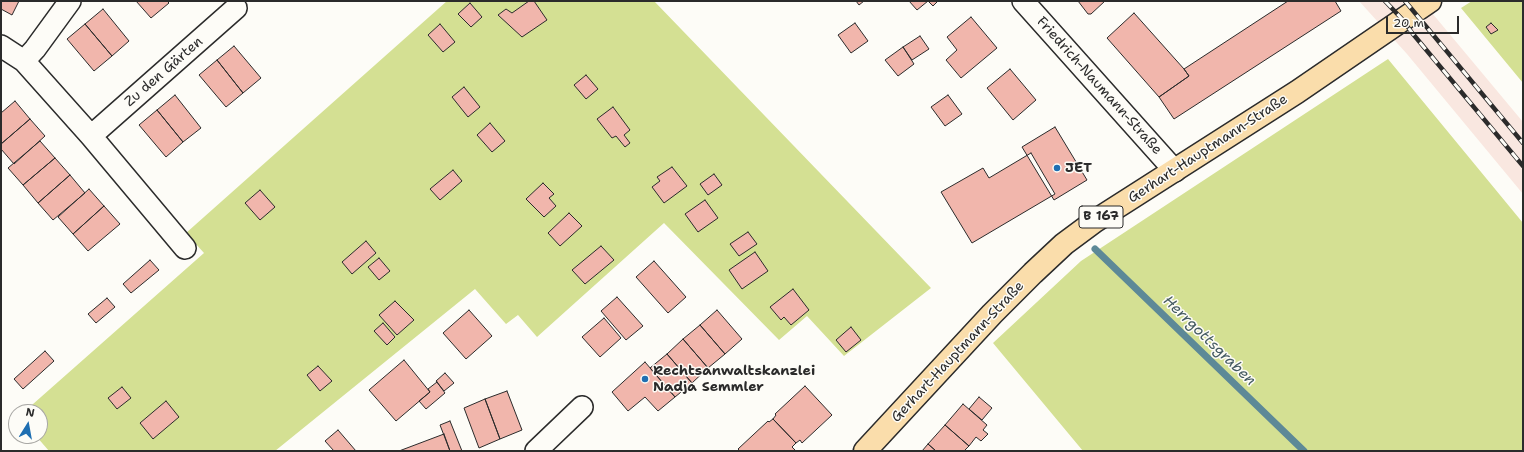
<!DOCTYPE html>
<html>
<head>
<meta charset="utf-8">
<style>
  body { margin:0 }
  #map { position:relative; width:1524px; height:452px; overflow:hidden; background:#fdfcf7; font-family:"Shantell Sans",sans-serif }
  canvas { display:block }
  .frame { position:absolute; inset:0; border:2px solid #2b2b2b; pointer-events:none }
  .north { position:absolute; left:8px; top:404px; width:40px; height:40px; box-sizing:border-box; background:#fdfcf7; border:1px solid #a9a8a5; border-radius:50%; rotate:11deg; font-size:11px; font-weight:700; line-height:16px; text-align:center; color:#2b2b2b }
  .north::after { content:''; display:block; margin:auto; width:14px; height:18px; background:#1f6fb2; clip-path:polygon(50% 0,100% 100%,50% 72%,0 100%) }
  .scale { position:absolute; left:1386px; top:16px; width:73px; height:18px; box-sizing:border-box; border:2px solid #2b2b2b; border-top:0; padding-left:5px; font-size:12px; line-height:14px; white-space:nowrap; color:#2b2b2b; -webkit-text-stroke:3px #fdfcf7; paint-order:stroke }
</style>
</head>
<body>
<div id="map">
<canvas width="1524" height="452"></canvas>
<div class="frame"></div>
<div class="north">N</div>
<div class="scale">20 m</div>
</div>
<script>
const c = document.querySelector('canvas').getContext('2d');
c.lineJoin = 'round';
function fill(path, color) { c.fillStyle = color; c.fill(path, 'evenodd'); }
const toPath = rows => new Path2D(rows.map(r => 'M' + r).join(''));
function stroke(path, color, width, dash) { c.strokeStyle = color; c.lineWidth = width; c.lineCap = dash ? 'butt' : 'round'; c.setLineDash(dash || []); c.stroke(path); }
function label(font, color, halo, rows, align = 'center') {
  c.font = font + ' "Shantell Sans",sans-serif'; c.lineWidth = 3; c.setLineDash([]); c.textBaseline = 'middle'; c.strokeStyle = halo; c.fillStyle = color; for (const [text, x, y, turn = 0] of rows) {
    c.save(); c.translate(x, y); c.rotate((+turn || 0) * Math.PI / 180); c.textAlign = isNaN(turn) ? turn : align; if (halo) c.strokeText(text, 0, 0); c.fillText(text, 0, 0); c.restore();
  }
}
fill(toPath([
  [1359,1,1422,1,1523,122,1523,194,1407,54]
]), '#f9e7e0');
fill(toPath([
  [447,1,654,1,931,288,844,356,807,316,779,340,664,223,537,337,518,315,506,324,475,289,275,451,49,451,36,436,40,436,40,412,24,412,204,253,186,233],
  [1472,1,1523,1,1523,83,1461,8],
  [1388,59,1523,223,1523,451,1083,451,993,343,1081,261]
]), '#d4e093');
stroke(toPath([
  [1095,249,1304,451]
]), '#5d8997', 7);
const building = toPath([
  [1,1,19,1,12,15,1,9,1,1],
  [136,1,167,1,169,3,151,18,136,1],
  [529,1,534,1,547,20,522,37,498,15,506,9,512,13,529,1],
  [856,1,864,1,859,5,856,1],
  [909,1,928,1,917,10,909,1],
  [928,1,938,1,933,6,928,1],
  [1078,1,1105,1,1091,14,1088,14,1078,1],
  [1288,1,1335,1,1341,11,1174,119,1159,97,1189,76,1184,69,1288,1],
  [470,3,482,17,471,27,458,14,470,3],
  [103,9,129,41,112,56,85,24,103,9],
  [1134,13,1184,69,1189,76,1159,97,1107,38,1134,13],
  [971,17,997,48,961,78,946,60,957,50,947,37,971,17],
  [855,23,868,41,851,53,838,35,855,23],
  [1491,23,1498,30,1491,34,1486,27,1491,23],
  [85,24,112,56,94,71,67,39,85,24],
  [440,24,455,42,443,52,428,35,440,24],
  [920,36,929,49,912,60,903,47,920,36],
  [234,46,261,78,243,93,217,60,234,46],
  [903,47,914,64,898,76,885,60,903,47],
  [217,60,243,93,226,107,199,75,217,60],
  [1010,69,1036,100,1013,120,987,88,1010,69],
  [586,75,598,89,586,99,574,85,586,75],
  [464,87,480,107,468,117,452,97,464,87],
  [175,95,201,128,183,142,157,110,175,95],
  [948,95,962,114,945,126,931,107,948,95],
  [15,101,30,119,1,144,1,113,15,101],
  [613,107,630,130,624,135,630,143,625,147,616,136,612,138,597,119,613,107],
  [157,110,183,142,166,157,139,125,157,110],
  [30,119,45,136,14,164,1,149,1,144,30,119],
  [490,123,505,141,492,152,477,135,490,123],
  [1055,127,1087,180,1054,200,1022,147,1055,127],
  [40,141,55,158,23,185,8,168,40,141],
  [1031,153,1055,194,972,243,941,192,983,168,989,178,1031,153],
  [55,158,70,175,38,203,23,185,55,158],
  [672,167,687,186,664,203,652,187,660,181,657,177,672,167],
  [453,170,462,181,440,200,430,189,453,170],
  [714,174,722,185,708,195,700,184,714,174],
  [70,175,85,193,53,220,38,203,70,175],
  [543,183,554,194,549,198,556,206,544,217,526,199,543,183],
  [89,189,104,206,73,234,58,217,89,189],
  [260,190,275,207,260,220,245,203,260,190],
  [705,200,718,218,698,232,685,214,705,200],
  [104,206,120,224,88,251,73,234,104,206],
  [569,213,582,226,560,246,548,233,569,213],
  [748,232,757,244,739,256,730,244,748,232],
  [366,241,376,253,352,274,342,262,366,241],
  [601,246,614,260,585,284,572,270,601,246],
  [755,252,768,271,742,289,729,270,755,252],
  [379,258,390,271,379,280,368,267,379,258],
  [150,260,159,270,131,293,123,284,150,260],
  [654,261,686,297,668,313,636,277,654,261],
  [793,289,809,310,791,325,784,317,781,320,770,307,793,289],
  [617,297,643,326,626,340,601,311,617,297],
  [107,298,115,307,96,323,88,314,107,298],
  [395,301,414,320,397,335,379,315,395,301],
  [469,310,492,336,466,359,443,333,469,310],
  [717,310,742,339,725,354,700,325,717,310],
  [604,318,621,338,600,357,582,337,604,318],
  [383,323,395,337,387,345,374,331,383,323],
  [700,325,725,354,708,368,683,339,700,325],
  [851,327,861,340,846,352,836,340,851,327],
  [683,339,708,368,692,383,667,354,683,339],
  [45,351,54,361,23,389,14,379,45,351],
  [667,354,692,383,675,397,650,368,667,354],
  [404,360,430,392,396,421,369,390,404,360],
  [645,362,675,397,658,411,645,397,628,411,612,392,645,362],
  [318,366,332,381,320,391,307,375,318,366],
  [445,373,454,383,444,391,436,381,445,373],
  [437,382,445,393,426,409,419,401,430,392,428,389,437,382],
  [805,386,832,415,802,443,800,440,796,443,773,419,776,415,775,414,805,386],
  [122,387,131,398,117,409,108,398,122,387],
  [507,391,522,430,500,439,485,399,507,391],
  [979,397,992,408,982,420,969,409,979,397],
  [485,399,500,439,479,448,464,408,485,399],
  [166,401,179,417,153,439,140,423,166,401],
  [963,404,987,425,983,430,988,434,981,441,976,437,969,446,945,425,963,404],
  [773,419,796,443,792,447,795,450,793,451,740,451,738,449,768,421,769,422,773,419],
  [450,421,462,451,450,451,440,425,450,421],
  [945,425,969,446,964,451,936,451,928,444,945,425],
  [338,430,356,451,334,451,325,441,338,430],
  [444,434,450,451,399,451,444,434],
  [928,444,936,451,922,451,928,444]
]);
fill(building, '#f1b6ac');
stroke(building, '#2b2b2b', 1);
const street = toPath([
  [1023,1,1175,171],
  [1,46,24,61,91,136,185,248],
  [24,61,35,49,70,1],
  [91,136,236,8],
  [536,451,582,407]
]);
const primary = toPath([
  [865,451,992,314,1033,273,1064,244,1095,221,1297,92,1430,1]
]);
stroke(street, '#2b2b2b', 24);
stroke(primary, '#2b2b2b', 25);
stroke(street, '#fdfcf7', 21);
stroke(primary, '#faddab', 22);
const rail = toPath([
  [1385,1,1402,19,1413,34,1523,166],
  [1405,1,1523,143]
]);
stroke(rail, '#2b2b2b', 4.5);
stroke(rail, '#fdfcf7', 3, [9]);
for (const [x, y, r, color] of [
  [1057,168,4,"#1f6fb2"],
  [645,379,4,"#1f6fb2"]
]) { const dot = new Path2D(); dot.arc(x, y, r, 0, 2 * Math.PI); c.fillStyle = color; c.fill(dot); stroke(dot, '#fdfcf7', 1.5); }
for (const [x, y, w] of [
  [1101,217,44]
]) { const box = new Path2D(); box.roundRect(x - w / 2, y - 11, w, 22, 3); c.fillStyle = '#fdfcf7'; c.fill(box); stroke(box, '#2b2b2b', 1); }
label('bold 13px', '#2b2b2b', null, [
  ["B 167",1101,217]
]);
label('14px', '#2b2b2b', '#fdfcf7', [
  ["Zu den Gärten",164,72,-41],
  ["Friedrich-Naumann-Straße",1099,86,48],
  ["Gerhart-Hauptmann-Straße",1208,149,-33],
  ["Gerhart-Hauptmann-Straße",958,352,-47]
]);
label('bold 14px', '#2b2b2b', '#fdfcf7', [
  ["JET",1065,168],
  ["Rechtsanwaltskanzlei",653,371],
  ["Nadja Semmler",653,387]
], 'left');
label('italic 15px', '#445a61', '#fdfcf7', [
  ["Herrgottsgraben",1209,341,44]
]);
</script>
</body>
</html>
